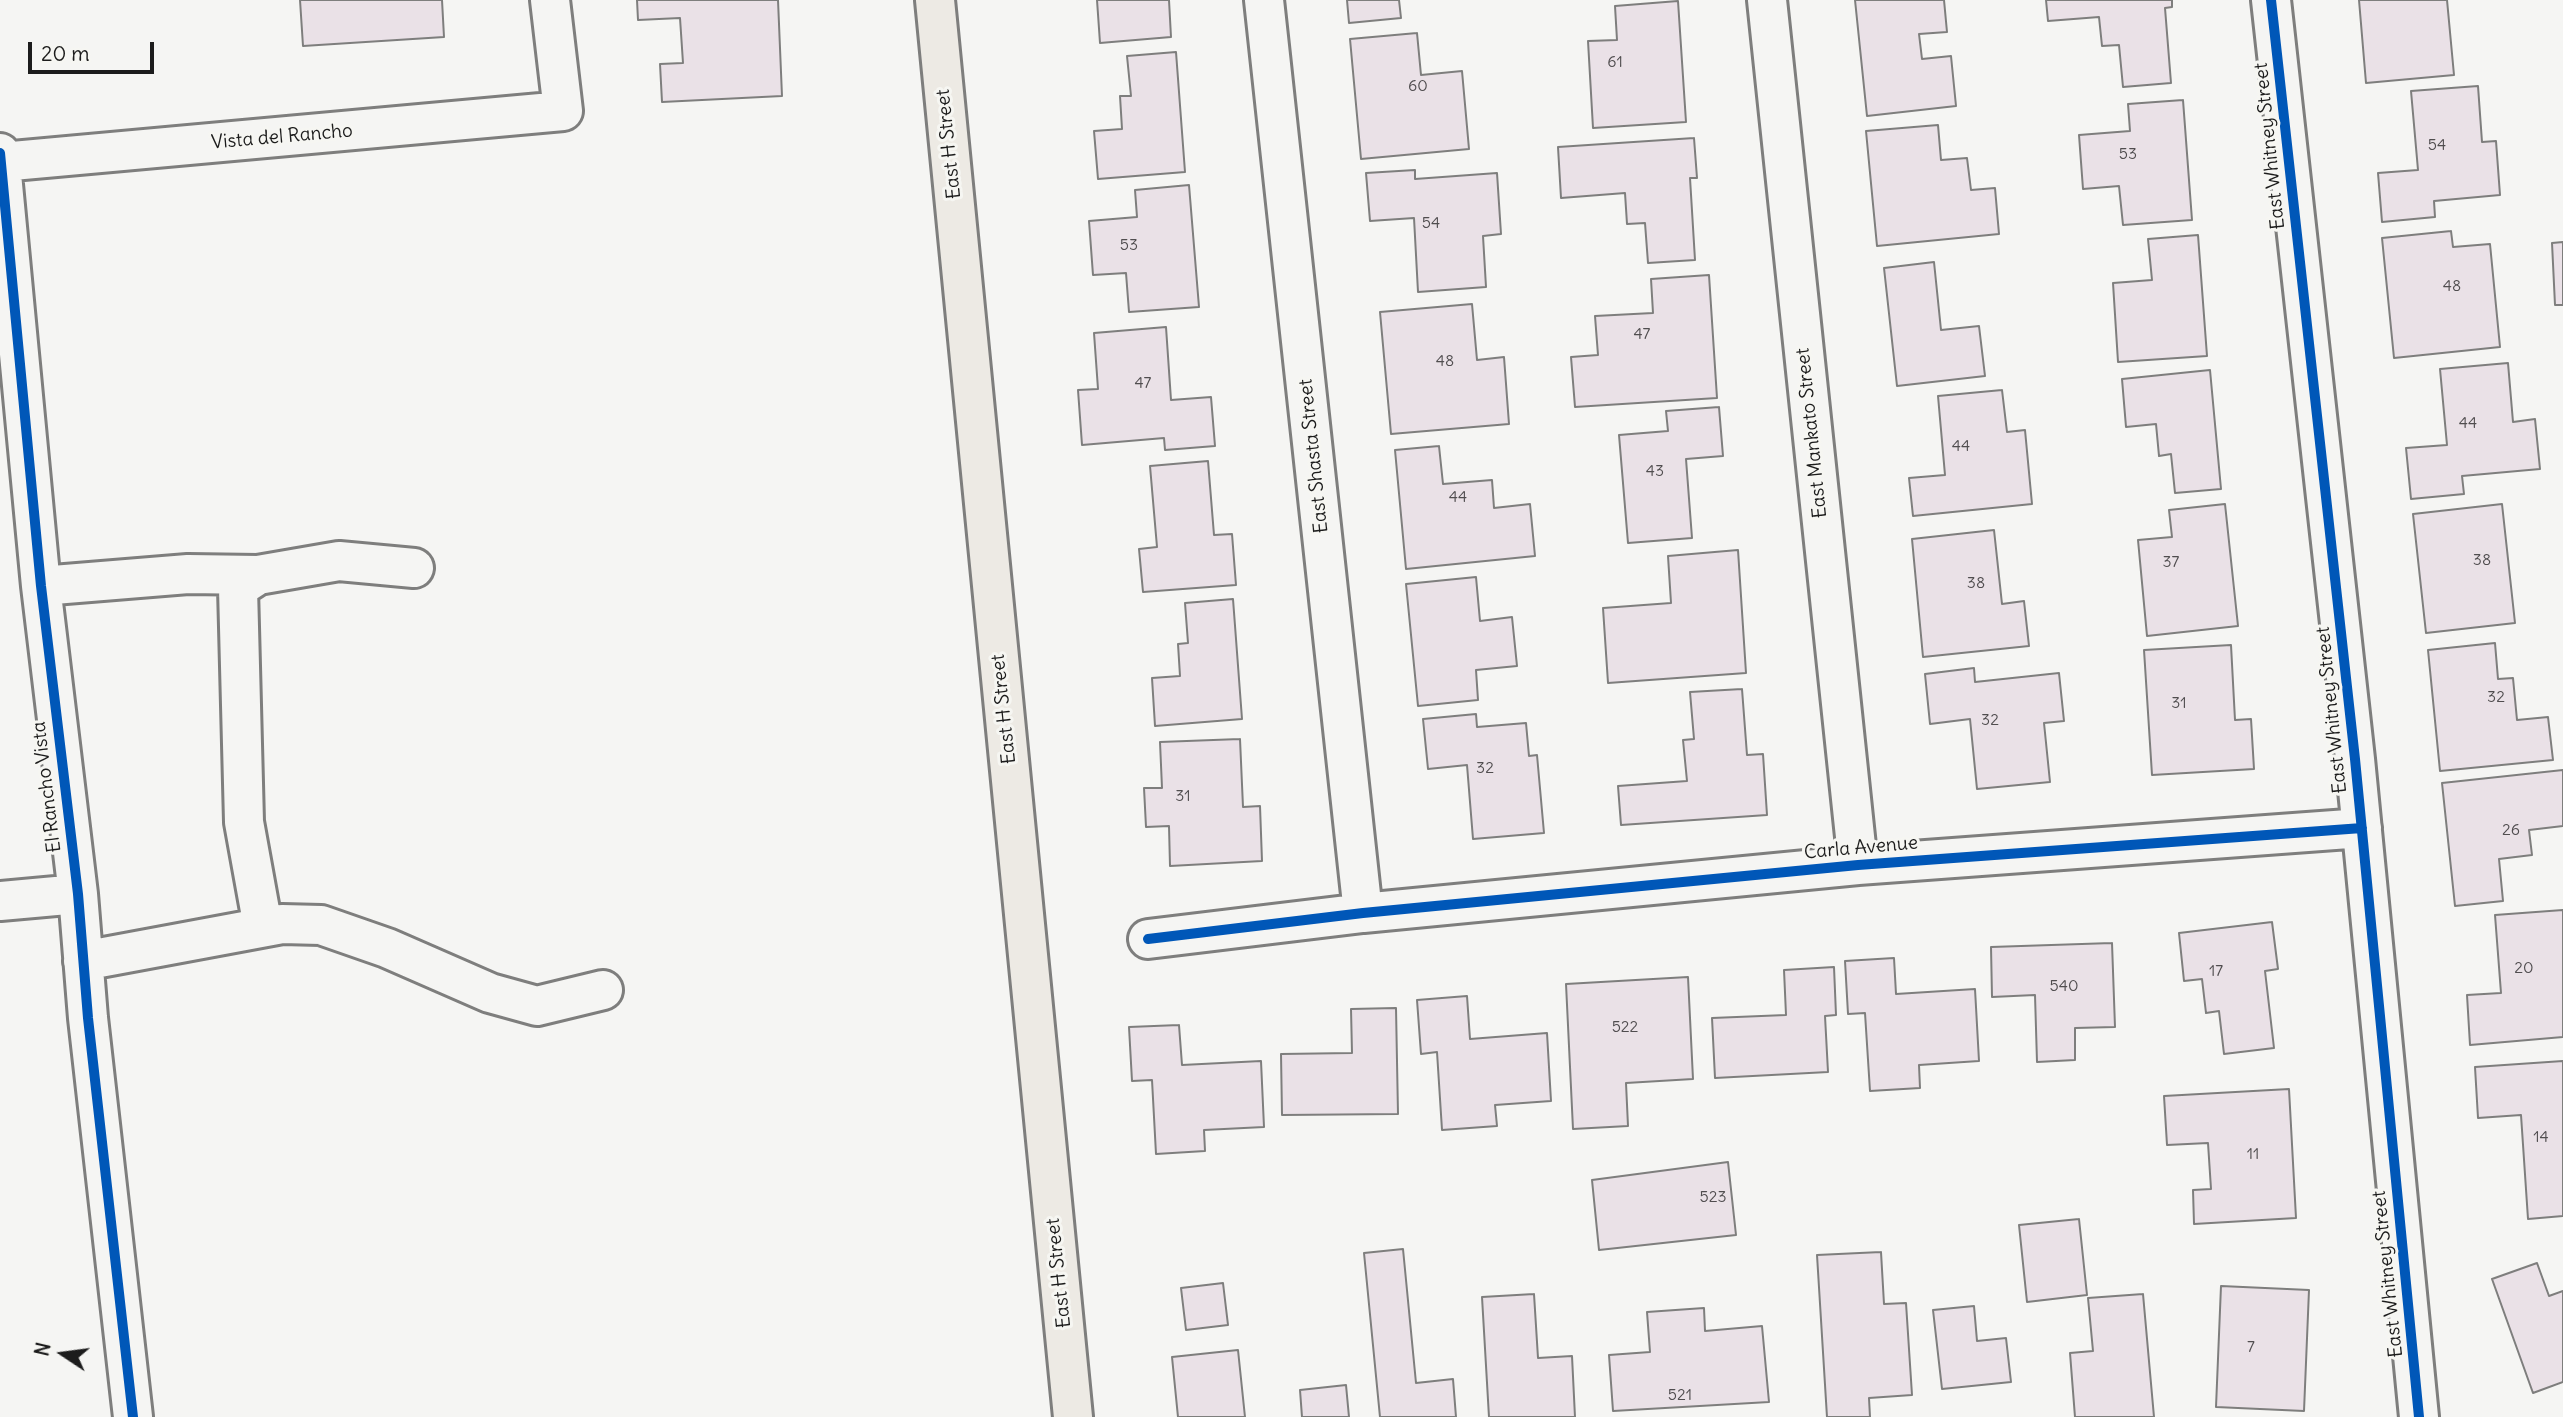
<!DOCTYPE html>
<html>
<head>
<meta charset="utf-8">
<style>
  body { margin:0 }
  #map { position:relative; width:2563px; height:1417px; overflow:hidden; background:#f5f5f3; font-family:Delius,sans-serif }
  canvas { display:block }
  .north { position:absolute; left:28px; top:1319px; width:70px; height:70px; -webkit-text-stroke:5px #f6f6f2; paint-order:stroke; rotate:283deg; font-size:19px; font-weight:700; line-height:28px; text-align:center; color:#1c1c1c }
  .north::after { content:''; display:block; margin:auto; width:24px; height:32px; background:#1c1c1c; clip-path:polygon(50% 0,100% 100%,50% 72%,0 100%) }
  .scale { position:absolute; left:28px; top:42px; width:126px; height:32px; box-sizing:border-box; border:4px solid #1c1c1c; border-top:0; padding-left:9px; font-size:21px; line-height:24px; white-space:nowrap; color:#1c1c1c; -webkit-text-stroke:5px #f6f6f2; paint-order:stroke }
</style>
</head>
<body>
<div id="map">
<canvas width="2563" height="1417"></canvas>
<div class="north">N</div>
<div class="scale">20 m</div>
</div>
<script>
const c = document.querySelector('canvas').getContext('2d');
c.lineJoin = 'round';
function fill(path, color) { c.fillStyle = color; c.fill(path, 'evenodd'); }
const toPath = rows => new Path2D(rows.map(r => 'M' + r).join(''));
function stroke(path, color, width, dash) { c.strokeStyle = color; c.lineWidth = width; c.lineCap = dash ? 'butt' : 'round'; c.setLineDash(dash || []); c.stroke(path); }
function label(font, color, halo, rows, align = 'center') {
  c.font = font + ' Delius,sans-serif'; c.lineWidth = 6; c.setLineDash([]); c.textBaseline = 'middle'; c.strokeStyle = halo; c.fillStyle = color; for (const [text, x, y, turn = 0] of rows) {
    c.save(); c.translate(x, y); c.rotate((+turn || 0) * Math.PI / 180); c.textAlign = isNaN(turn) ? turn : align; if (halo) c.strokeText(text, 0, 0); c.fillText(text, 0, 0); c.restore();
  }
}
const building = toPath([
  [300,0,442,0,444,37,303,46,300,0],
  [637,0,778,0,782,96,662,102,660,64,683,63,680,18,638,20,637,0],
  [1097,0,1169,0,1171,37,1100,43,1097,0],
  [1347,0,1399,0,1401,18,1349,23,1347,0],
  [1855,0,1944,0,1947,32,1919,34,1922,59,1951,56,1956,106,1867,116,1855,0],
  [2046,0,2172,0,2172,7,2165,8,2171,83,2123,87,2119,45,2102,46,2099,17,2048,21,2046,0],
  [2359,0,2447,0,2454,75,2366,83,2359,0],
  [1678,1,1686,122,1593,128,1588,41,1617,40,1615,6,1678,1],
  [1417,33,1421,75,1462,71,1469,149,1361,159,1350,39,1417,33],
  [1176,52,1185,172,1098,179,1094,131,1122,129,1120,96,1131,96,1127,56,1176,52],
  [2478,86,2482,142,2496,141,2500,195,2434,201,2435,217,2382,222,2378,173,2418,170,2411,91,2478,86],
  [2183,100,2192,220,2123,225,2119,186,2083,189,2079,135,2130,131,2128,104,2183,100],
  [1938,125,1941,160,1967,158,1971,190,1995,188,1999,234,1877,246,1866,131,1938,125],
  [1694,138,1697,178,1690,178,1695,260,1648,263,1645,223,1627,224,1625,193,1561,198,1558,147,1694,138],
  [1415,170,1415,179,1497,173,1501,234,1483,236,1486,287,1418,292,1414,218,1370,221,1366,173,1415,170],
  [1189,185,1199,307,1129,312,1126,273,1093,275,1089,221,1137,217,1135,190,1189,185],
  [2451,231,2453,247,2490,244,2500,347,2394,358,2382,238,2451,231],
  [2198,235,2207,356,2118,362,2113,283,2152,280,2148,239,2198,235],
  [2563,242,2563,305,2555,305,2552,243,2563,242],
  [1934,262,1941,330,1979,326,1985,376,1897,386,1884,268,1934,262],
  [1709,275,1717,398,1575,407,1571,357,1598,355,1595,316,1653,313,1651,279,1709,275],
  [1472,304,1477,360,1504,357,1509,424,1391,434,1380,312,1472,304],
  [1166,327,1171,400,1211,397,1215,446,1165,450,1164,438,1082,445,1078,390,1098,389,1094,333,1166,327],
  [2508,363,2513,422,2535,419,2540,469,2462,476,2464,494,2411,499,2406,448,2447,445,2440,369,2508,363],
  [2210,370,2221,489,2175,493,2171,454,2159,456,2156,424,2126,427,2122,379,2210,370],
  [2002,390,2007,432,2025,430,2032,504,1913,516,1909,478,1945,475,1938,396,2002,390],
  [1719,407,1723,456,1686,459,1692,538,1628,543,1619,435,1668,431,1666,411,1719,407],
  [1439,446,1443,484,1492,480,1494,508,1530,504,1535,556,1406,569,1395,450,1439,446],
  [1208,461,1214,535,1232,534,1236,585,1143,592,1139,549,1157,547,1150,466,1208,461],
  [2225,504,2238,626,2147,636,2138,540,2172,537,2169,510,2225,504],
  [2502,504,2515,623,2426,633,2413,514,2502,504],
  [1994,530,2002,604,2024,601,2029,646,1923,657,1912,539,1994,530],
  [1738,550,1746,673,1608,683,1603,608,1671,603,1668,556,1738,550],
  [1476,577,1480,621,1512,617,1517,666,1476,670,1478,700,1418,706,1406,584,1476,577],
  [1233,599,1242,719,1155,726,1152,678,1180,676,1178,644,1188,643,1185,603,1233,599],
  [2495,643,2498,679,2513,678,2517,720,2548,717,2553,760,2440,771,2428,650,2495,643],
  [2231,645,2235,720,2251,719,2254,769,2152,775,2144,650,2231,645],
  [1974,668,1975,682,2059,673,2064,721,2044,723,2050,782,1977,789,1970,719,1930,724,1925,674,1974,668],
  [1742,689,1747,755,1763,754,1767,815,1621,825,1618,786,1687,781,1683,740,1694,739,1690,692,1742,689],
  [1476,714,1477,727,1526,723,1529,756,1537,755,1544,833,1473,839,1467,765,1428,769,1423,719,1476,714],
  [1240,739,1243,807,1260,806,1262,861,1170,866,1169,826,1146,827,1144,788,1162,788,1160,742,1240,739],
  [2563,770,2563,826,2529,830,2532,855,2499,859,2503,901,2455,906,2442,783,2563,770],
  [2563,910,2563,1037,2470,1045,2467,995,2501,993,2495,915,2563,910],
  [2272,922,2278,969,2265,971,2274,1048,2224,1054,2219,1011,2206,1013,2202,979,2184,981,2179,933,2272,922],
  [2112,943,2115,1027,2075,1028,2075,1060,2037,1062,2035,995,1992,997,1991,947,2112,943],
  [1894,958,1896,994,1975,989,1979,1061,1919,1065,1920,1088,1870,1091,1865,1013,1848,1014,1845,961,1894,958],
  [1834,967,1836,1015,1825,1016,1828,1072,1715,1078,1712,1018,1786,1015,1784,970,1834,967],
  [1688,977,1693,1079,1626,1083,1628,1126,1573,1129,1566,984,1688,977],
  [1467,996,1470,1039,1547,1033,1551,1101,1495,1105,1497,1126,1442,1130,1437,1052,1421,1054,1417,1000,1467,996],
  [1396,1008,1398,1114,1282,1115,1281,1054,1352,1053,1351,1009,1396,1008],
  [1179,1025,1182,1065,1261,1061,1264,1127,1204,1130,1205,1151,1156,1154,1152,1080,1132,1081,1129,1027,1179,1025],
  [2563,1061,2563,1216,2528,1219,2521,1115,2478,1118,2475,1067,2563,1061],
  [2289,1089,2296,1218,2194,1224,2193,1190,2211,1189,2208,1143,2167,1145,2164,1096,2289,1089],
  [1728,1162,1736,1235,1599,1250,1592,1180,1728,1162],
  [2079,1219,2087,1295,2027,1302,2019,1225,2079,1219],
  [1403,1249,1416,1383,1453,1379,1456,1417,1380,1417,1364,1253,1403,1249],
  [1881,1252,1884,1304,1906,1303,1912,1395,1869,1398,1870,1417,1827,1417,1817,1255,1881,1252],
  [2537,1263,2549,1296,2563,1291,2563,1382,2533,1393,2492,1279,2537,1263],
  [1223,1283,1228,1325,1186,1330,1181,1288,1223,1283],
  [2221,1286,2309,1290,2304,1411,2216,1407,2221,1286],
  [1534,1294,1538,1358,1572,1356,1575,1417,1489,1417,1482,1297,1534,1294],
  [2143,1294,2154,1417,2075,1417,2070,1353,2093,1351,2088,1298,2143,1294],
  [1974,1306,1977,1341,2006,1338,2011,1382,1942,1389,1933,1310,1974,1306],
  [1704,1308,1705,1331,1762,1326,1769,1402,1613,1411,1609,1355,1650,1352,1647,1312,1704,1308],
  [1238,1350,1245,1417,1178,1417,1172,1357,1238,1350],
  [1346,1385,1349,1417,1302,1417,1300,1390,1346,1385]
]);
fill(building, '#eae1e7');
stroke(building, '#7e7e7d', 2);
const minor = toPath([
  [1264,0,1363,913],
  [1767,0,1858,865],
  [2271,0,2355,759,2419,1417],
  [0,153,41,586,78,894,88,1018,133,1417],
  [1,162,563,111,550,0],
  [41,586,188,574,258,575],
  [0,901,78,894],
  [263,927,244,822,238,588,258,575,339,561,414,568],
  [1148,939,1363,913,1858,865,2362,828],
  [83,961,282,924,321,925,387,948,490,993,537,1006,603,990]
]);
const major = toPath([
  [935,0,1073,1417]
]);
stroke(minor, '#7e7e7d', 44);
stroke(major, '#7e7e7d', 44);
stroke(minor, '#f5f5f3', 38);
stroke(major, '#edeae4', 38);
stroke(toPath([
  [2271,0,2355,759,2419,1417],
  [0,153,41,586,78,894,88,1018,133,1417],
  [1148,939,1363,913,1858,865,2362,828]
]), '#0057b8', 10);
label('16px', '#504d4f', null, [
  ["61",1615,62],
  ["60",1418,86],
  ["54",2437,145],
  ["53",2128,154],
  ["54",1431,223],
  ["53",1129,245],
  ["48",2452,286],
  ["47",1642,334],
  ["48",1445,361],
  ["47",1143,383],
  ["44",2468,423],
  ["44",1961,446],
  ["43",1655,471],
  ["44",1458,497],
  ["38",2482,560],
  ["37",2171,562],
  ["38",1976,583],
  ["32",2496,697],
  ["31",2179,703],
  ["32",1990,720],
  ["32",1485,768],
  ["31",1183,796],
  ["26",2511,830],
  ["20",2524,968],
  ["17",2216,971],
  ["540",2064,986],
  ["522",1625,1027],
  ["14",2541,1137],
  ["11",2253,1154],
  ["523",1713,1197],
  ["7",2251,1347],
  ["521",1680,1395]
]);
label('19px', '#1c1c1c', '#f6f6f2', [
  ["Vista del Rancho",282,137,-5],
  ["East H Street",949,144,-96],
  ["East Whitney Street",2270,146,-96],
  ["East Mankato Street",1812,433,-96],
  ["East Shasta Street",1314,456,-96],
  ["East H Street",1004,709,-96],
  ["East Whitney Street",2332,710,-96],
  ["El Rancho Vista",47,787,-97],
  ["Carla Avenue",1861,848,-5],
  ["East H Street",1059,1273,-96],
  ["East Whitney Street",2388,1274,-96]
]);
</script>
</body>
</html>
